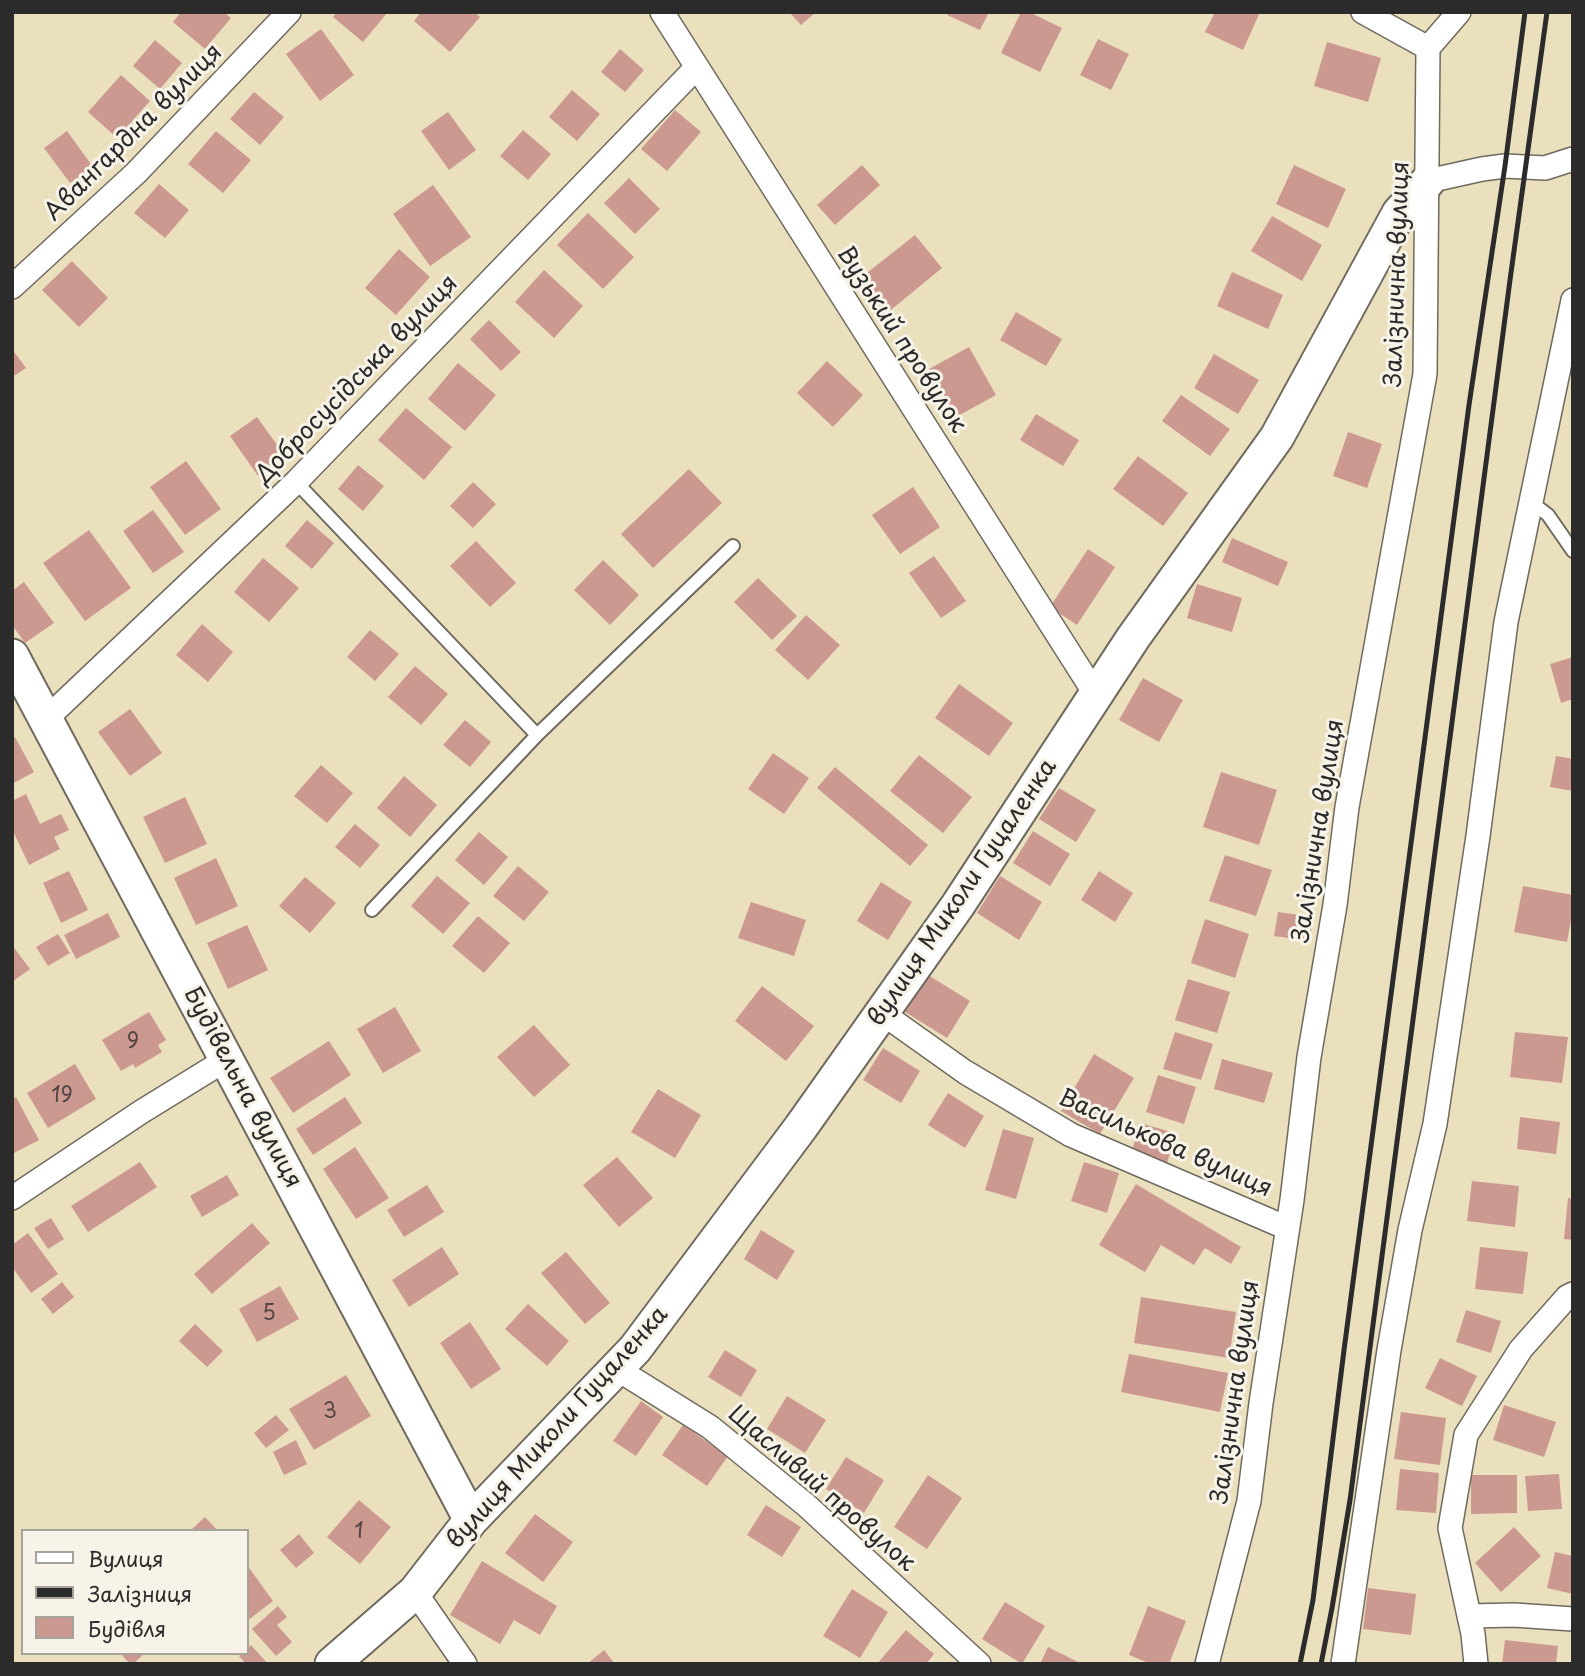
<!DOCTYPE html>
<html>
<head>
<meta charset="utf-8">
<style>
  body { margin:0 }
  #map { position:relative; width:1585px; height:1676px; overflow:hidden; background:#ebe0be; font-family:"Playpen Sans",sans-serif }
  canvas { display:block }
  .frame { position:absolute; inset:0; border:14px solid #2b2b2b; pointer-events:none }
  .legend { position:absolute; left:21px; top:1529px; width:228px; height:126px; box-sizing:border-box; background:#f7f3e8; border:2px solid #a5a39c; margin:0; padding:9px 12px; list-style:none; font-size:21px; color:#2b2b2b }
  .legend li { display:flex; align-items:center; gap:14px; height:35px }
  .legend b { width:35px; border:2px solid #a5a39c }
</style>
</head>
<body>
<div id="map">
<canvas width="1585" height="1676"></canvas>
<div class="frame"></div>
<ul class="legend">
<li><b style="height:9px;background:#fff"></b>Вулиця</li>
<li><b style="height:9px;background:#2b2b2b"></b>Залізниця</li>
<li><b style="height:19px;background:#cc9991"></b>Будівля</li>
</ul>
</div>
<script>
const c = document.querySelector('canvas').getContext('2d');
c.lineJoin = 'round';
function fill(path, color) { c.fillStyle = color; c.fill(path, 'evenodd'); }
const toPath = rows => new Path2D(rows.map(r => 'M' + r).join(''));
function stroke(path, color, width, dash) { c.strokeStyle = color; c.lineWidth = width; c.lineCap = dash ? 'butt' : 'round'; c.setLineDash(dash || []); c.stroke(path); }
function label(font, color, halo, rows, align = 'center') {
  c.font = font + ' "Playpen Sans",sans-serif'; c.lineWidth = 6; c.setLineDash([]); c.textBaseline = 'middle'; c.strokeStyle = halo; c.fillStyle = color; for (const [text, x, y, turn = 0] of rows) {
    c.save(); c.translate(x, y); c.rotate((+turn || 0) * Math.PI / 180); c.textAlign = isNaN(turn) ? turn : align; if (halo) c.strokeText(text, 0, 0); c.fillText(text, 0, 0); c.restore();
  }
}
fill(toPath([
  [181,12,224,12,231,18,205,49,173,22],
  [337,12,386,12,387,13,363,42,333,17],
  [421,12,474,12,480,17,450,52,414,21],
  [789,12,816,12,801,25],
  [949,12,989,12,980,30,947,15],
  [1021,12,1029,12,1062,28,1040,72,1001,53],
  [1215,12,1260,12,1243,50,1205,32],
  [321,29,354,75,320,101,286,54],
  [1098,39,1129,54,1111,90,1080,75],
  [155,40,182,63,160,89,133,66],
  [1327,42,1381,58,1368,102,1314,86],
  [620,49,644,70,625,92,601,72],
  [121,75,150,101,117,138,88,112],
  [572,90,600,114,577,141,549,117],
  [254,92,284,117,260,145,230,119],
  [675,110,701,132,667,171,641,149],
  [448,112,476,150,449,170,421,131],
  [523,130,551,154,528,180,500,156],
  [67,131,93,167,70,183,44,148],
  [216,131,251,160,223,193,188,164],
  [862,165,880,185,835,225,817,205],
  [1294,165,1346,189,1328,228,1276,204],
  [629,178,660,209,635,234,604,203],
  [159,184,189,210,165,238,134,213],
  [433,185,471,237,430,266,393,214],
  [588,213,634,257,603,289,557,245],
  [1272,216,1322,245,1302,281,1251,251],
  [915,235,942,268,886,314,858,280],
  [399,249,430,277,396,315,365,288],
  [72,261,108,298,79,327,42,290],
  [544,270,583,306,554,338,515,302],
  [1232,272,1283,295,1268,329,1217,306],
  [1016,312,1062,339,1046,366,1000,340],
  [489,320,521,352,501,371,470,339],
  [969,347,996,395,956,417,929,369],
  [12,349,26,368,12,377],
  [1214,354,1259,380,1238,414,1194,388],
  [827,361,863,395,833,427,797,393],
  [458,363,496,395,465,431,428,399],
  [1181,395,1230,429,1210,456,1162,421],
  [406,408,452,447,424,480,378,440],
  [1036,414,1079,440,1063,466,1020,440],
  [257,417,285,456,258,476,230,436],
  [1348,432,1382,444,1367,488,1333,476],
  [1138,456,1188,493,1163,526,1113,489],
  [186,461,221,509,185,535,150,487],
  [358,465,384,486,363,511,338,489],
  [689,469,722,503,653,568,621,534],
  [473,482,496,504,473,528,450,506],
  [913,487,940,527,900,554,872,515],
  [153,510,184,552,153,573,123,531],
  [307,520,334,543,312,569,285,546],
  [89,530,131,588,85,621,43,563],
  [1232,538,1288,562,1278,586,1222,562],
  [476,541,516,583,490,607,450,566],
  [1088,549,1115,567,1077,625,1050,607],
  [934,556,966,601,941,618,909,573],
  [263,558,299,588,269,622,234,592],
  [603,560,639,595,610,625,574,590],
  [758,578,797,616,772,640,734,602],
  [24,582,54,623,25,643,12,625,12,591],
  [1197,584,1242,598,1232,632,1187,618],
  [806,615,840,645,808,680,775,650],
  [202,624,233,652,208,682,176,655],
  [370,630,399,654,375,681,347,657],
  [1573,657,1573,699,1561,703,1550,664],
  [415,666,448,694,421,725,388,697],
  [1143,678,1183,700,1159,742,1119,720],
  [959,684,1013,723,989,756,935,718],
  [130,709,162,753,130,776,98,732],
  [465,720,491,742,470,767,443,745],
  [15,737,34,772,12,784,12,739],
  [773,753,809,778,784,814,748,789],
  [919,755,972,797,943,833,890,791],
  [1556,756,1573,759,1573,791,1550,787],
  [321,765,353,793,327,823,294,796],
  [835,767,928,845,910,866,817,788],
  [1221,772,1277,790,1259,845,1203,827],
  [404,776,437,805,410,837,377,808],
  [1059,788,1096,810,1076,842,1039,819],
  [26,794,40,824,61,814,69,830,54,837,60,849,29,865,12,829,12,801],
  [185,797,207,844,165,863,143,817],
  [355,824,380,845,360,868,335,847],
  [1033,831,1070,854,1050,886,1013,863],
  [479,832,508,857,484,885,455,860],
  [1225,855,1272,870,1256,916,1209,901],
  [216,858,238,906,196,925,174,878],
  [518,866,549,892,524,921,493,896],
  [69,871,88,910,61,923,43,883],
  [1099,871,1133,893,1115,922,1081,900],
  [437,876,470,903,443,934,411,906],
  [1000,876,1042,902,1019,940,977,913],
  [305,877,336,903,310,933,279,906],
  [881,882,912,902,888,940,857,921],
  [1523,886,1573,895,1573,910,1567,942,1514,932],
  [751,902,806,920,794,956,738,938],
  [1278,912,1313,917,1310,941,1274,936],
  [108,913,120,937,76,959,64,935],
  [478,916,510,943,484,973,452,946],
  [1205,919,1249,934,1235,978,1191,963],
  [247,925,268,970,228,989,207,943],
  [58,934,70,953,48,966,36,947],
  [12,945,30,969,12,982],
  [928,975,970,1001,947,1038,905,1012],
  [1188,979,1230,992,1217,1033,1175,1020],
  [762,986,814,1026,786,1061,735,1021],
  [395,1007,421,1051,383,1073,357,1029],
  [149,1012,166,1040,158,1045,162,1052,135,1068,133,1064,121,1071,102,1040],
  [534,1025,570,1065,534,1097,497,1057],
  [1175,1032,1213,1044,1201,1080,1163,1069],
  [1515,1032,1568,1037,1562,1083,1510,1077],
  [329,1041,351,1075,293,1113,270,1078],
  [883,1048,920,1071,901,1103,863,1080],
  [1094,1054,1134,1078,1100,1134,1061,1111],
  [1222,1059,1273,1073,1264,1103,1214,1089],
  [75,1064,96,1099,48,1128,27,1093],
  [1158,1075,1196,1087,1184,1124,1146,1112],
  [658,1089,701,1115,675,1158,631,1132],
  [948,1093,984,1116,965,1148,928,1125],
  [16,1097,39,1140,12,1154,12,1099],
  [345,1097,362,1123,313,1155,296,1129],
  [1520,1117,1560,1122,1556,1154,1517,1149],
  [1140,1123,1175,1133,1167,1164,1131,1154],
  [1003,1129,1034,1138,1016,1199,985,1190],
  [355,1147,389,1198,356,1219,323,1169],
  [617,1157,653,1198,619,1227,583,1185],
  [140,1162,157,1187,88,1232,71,1206],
  [1084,1162,1119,1173,1107,1213,1071,1201],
  [227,1175,239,1195,202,1217,190,1196],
  [1472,1181,1519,1186,1515,1227,1467,1221],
  [1136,1184,1241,1247,1231,1264,1205,1248,1194,1265,1161,1245,1145,1272,1099,1245],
  [427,1185,444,1212,404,1237,387,1210],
  [1568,1198,1573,1199,1573,1240,1564,1239],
  [51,1218,64,1239,48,1249,34,1228],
  [252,1223,270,1243,212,1294,194,1274],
  [761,1230,795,1251,777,1280,744,1259],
  [28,1233,58,1274,31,1293,12,1267,12,1245],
  [442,1247,459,1274,409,1307,392,1280],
  [1480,1247,1528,1252,1523,1294,1475,1289],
  [566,1252,610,1303,585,1324,541,1273],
  [62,1282,74,1297,53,1314,41,1299],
  [280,1286,299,1319,257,1342,239,1309],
  [1141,1297,1236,1312,1229,1358,1134,1343],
  [528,1304,569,1341,547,1366,505,1329],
  [1466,1310,1501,1321,1491,1353,1456,1342],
  [470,1322,501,1369,471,1389,440,1343],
  [195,1324,223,1351,207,1367,179,1341],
  [725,1350,757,1370,741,1397,708,1377],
  [1129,1354,1228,1373,1220,1412,1121,1392],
  [1440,1358,1477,1376,1462,1406,1425,1388],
  [346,1375,371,1416,314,1450,289,1409],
  [787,1396,826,1420,805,1453,767,1429],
  [641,1401,663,1417,636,1456,613,1441],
  [1504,1405,1556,1422,1544,1457,1493,1440],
  [1401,1412,1446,1418,1440,1465,1394,1459],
  [276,1415,289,1430,266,1448,254,1433],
  [683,1425,728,1456,707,1486,662,1455],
  [296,1440,307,1464,284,1475,273,1452],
  [846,1457,884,1480,864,1513,826,1489],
  [1400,1469,1439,1473,1436,1513,1396,1510],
  [1559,1474,1562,1509,1528,1511,1525,1476],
  [928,1475,962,1498,927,1549,894,1527],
  [1471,1475,1517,1475,1517,1513,1471,1514],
  [359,1500,391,1527,360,1564,327,1537],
  [766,1505,801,1527,782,1557,747,1535],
  [535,1514,573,1542,543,1582,505,1553],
  [205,1517,218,1531,194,1531,192,1529],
  [1514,1527,1541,1556,1501,1592,1475,1563],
  [299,1534,314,1553,296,1568,280,1550],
  [1555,1552,1573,1556,1573,1594,1547,1588],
  [482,1561,557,1606,540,1635,514,1620,500,1644,450,1615],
  [247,1565,273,1601,247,1621],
  [1368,1588,1416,1594,1411,1635,1363,1629],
  [852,1589,888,1612,860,1658,823,1636],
  [1005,1602,1045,1626,1022,1664,982,1639],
  [278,1606,287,1617,277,1625,292,1642,276,1656,252,1629],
  [1148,1606,1186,1621,1169,1664,1151,1664,1129,1655],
  [906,1630,934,1654,926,1664,877,1664],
  [1505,1640,1558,1646,1556,1664,1502,1664],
  [251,1645,268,1664,246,1664,239,1656,242,1653,247,1653,247,1649],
  [1048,1647,1082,1664,1040,1664],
  [604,1650,615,1664,587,1664],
  [120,1653,145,1653,133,1664,130,1664]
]), '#cc9991');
const lane = toPath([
  [296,482,537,735],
  [1531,502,1548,515,1573,551],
  [372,910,537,735,733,546]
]);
const street = toPath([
  [662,12,1096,695],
  [1363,12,1428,48],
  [1428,181,1482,169,1505,166,1545,168,1573,159],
  [12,287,136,173,289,12],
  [45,720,296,482,696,68],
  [882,1013,965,1072,1071,1135,1287,1228],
  [12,1198,141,1112,227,1059],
  [617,1369,710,1427,806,1505,979,1664],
  [415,1592,465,1664],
  [1469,1616,1514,1615,1573,1619],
  [1207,1664,1249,1501,1261,1403,1292,1200,1309,1057,1335,905,1347,807,1425,374,1428,48,1459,12],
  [1343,1664,1389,1350,1410,1230,1435,1124,1478,836,1506,622,1573,300],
  [1476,1664,1473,1634,1450,1528,1466,1435,1521,1349,1567,1297,1573,1294]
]);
const secondary = toPath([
  [12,656,471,1520],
  [332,1664,415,1592,471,1520,635,1349,801,1127,958,905,1133,638,1277,437,1399,213,1428,181]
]);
stroke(lane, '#6e6a5e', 16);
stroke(street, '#6e6a5e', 26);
stroke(secondary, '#6e6a5e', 37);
stroke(lane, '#fff', 12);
stroke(street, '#fff', 23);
stroke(secondary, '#fff', 33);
stroke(toPath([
  [1300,1664,1313,1600,1344,1350,1469,405,1505,166,1525,12],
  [1321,1664,1332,1608,1350,1500,1510,280,1547,12]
]), '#2b2b2b', 5);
label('21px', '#534644', null, [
  ["9",133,1042],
  ["19",62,1096],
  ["5",269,1314],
  ["3",330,1412],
  ["1",359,1532]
]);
label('24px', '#2b2b2b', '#f7f3e8', [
  ["Авангардна вулиця",134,133,-45],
  ["Залізнична вулиця",1398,274,-88],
  ["Вузький провулок",901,340,57],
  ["Добросусідська вулиця",357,380,-46],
  ["Залізнична вулиця",1319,831,-81],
  ["вулиця Миколи Гуцаленка",963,893,-56],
  ["Будівельна вулиця",242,1088,62],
  ["Василькова вулиця",1165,1144,24],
  ["Залізнична вулиця",1236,1392,-82],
  ["вулиця Миколи Гуцаленка",558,1428,-48],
  ["Щасливий провулок",821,1489,41]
]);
</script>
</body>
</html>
